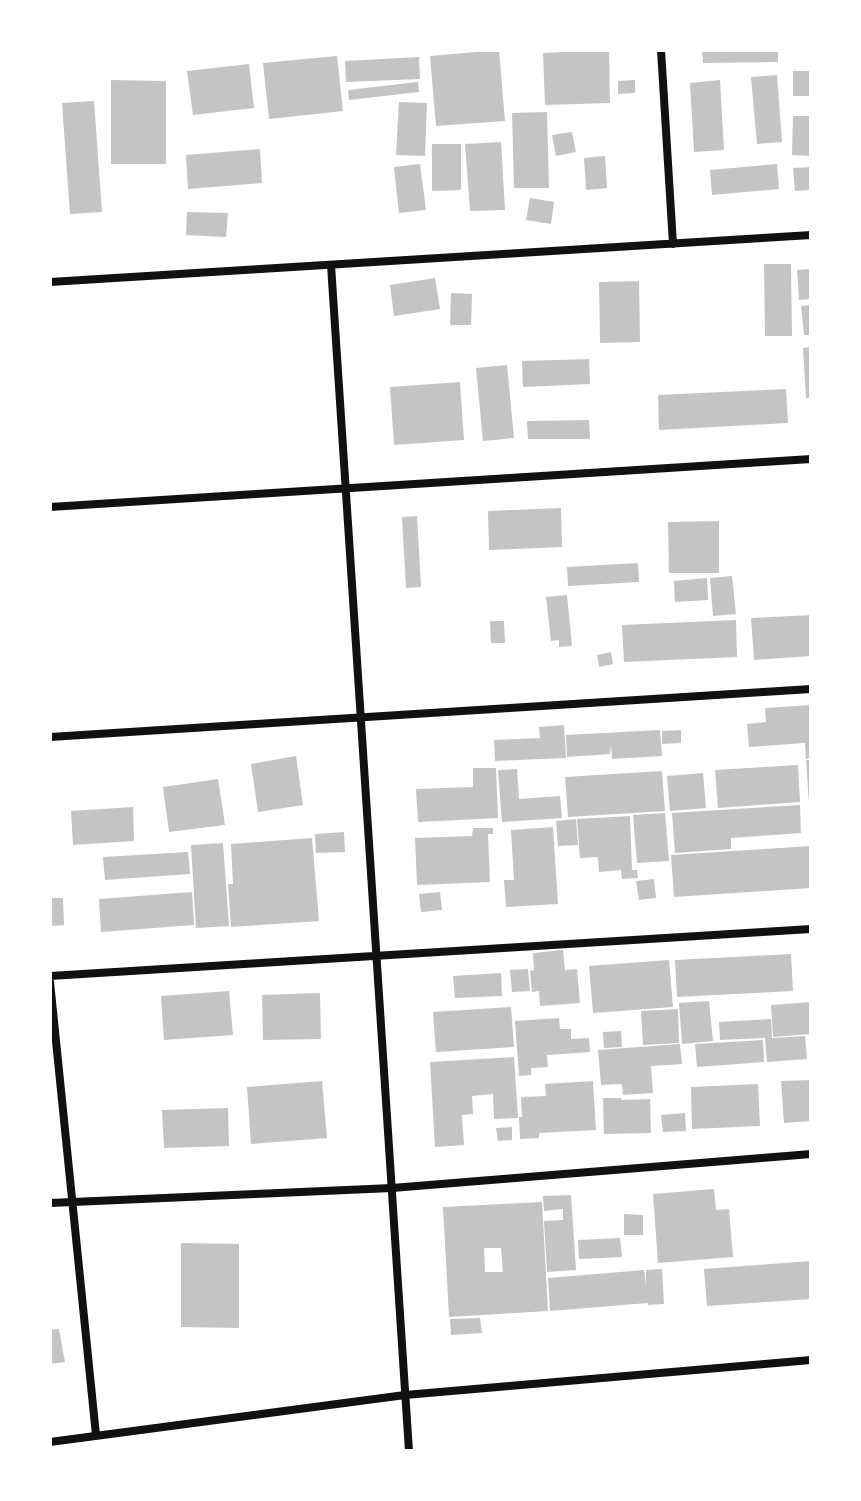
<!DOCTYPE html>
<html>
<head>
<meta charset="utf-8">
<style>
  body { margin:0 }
  #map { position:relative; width:861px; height:1501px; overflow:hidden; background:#fff; font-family:Roboto,sans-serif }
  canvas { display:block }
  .frame { position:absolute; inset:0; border:52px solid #fff; pointer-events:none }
</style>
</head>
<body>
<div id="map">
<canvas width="861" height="1501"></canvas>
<div class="frame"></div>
</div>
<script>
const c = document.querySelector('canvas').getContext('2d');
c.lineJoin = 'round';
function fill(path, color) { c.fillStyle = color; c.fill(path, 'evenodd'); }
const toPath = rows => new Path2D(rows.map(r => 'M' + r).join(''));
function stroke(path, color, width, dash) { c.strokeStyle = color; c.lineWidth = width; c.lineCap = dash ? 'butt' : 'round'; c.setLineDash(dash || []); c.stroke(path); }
fill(toPath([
  [499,50,505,121,436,126,430,56],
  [609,50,610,103,545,105,543,53],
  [702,50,778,50,778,62,703,63],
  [337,56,343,111,269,119,263,63],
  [419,57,420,79,346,82,345,61],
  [249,64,254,108,193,115,187,71],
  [793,71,811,71,811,96,793,96],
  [777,75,782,142,757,144,751,77],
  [111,80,166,81,166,164,111,164],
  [635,80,635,93,618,94,618,81],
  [720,80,724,150,694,152,690,83],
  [418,82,419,92,349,100,348,90],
  [94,101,102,212,70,214,62,103],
  [399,102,427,103,425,156,396,155],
  [547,112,549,188,514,188,512,113],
  [793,116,811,116,811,156,792,155],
  [572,132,576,152,556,156,552,135],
  [501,142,505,210,470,211,465,144],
  [432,144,461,144,461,190,432,191],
  [260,149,262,183,188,189,186,155],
  [605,156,607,188,586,190,584,158],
  [420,164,426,210,399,213,394,167],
  [777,164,779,189,712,195,710,170],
  [811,167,811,190,795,191,793,168],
  [530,198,554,202,551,224,526,220],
  [187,212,228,213,226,237,186,235],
  [764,264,791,264,792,336,765,336],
  [811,269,811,299,799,300,797,270],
  [435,278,440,309,394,316,390,285],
  [639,281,640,342,600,343,599,282],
  [451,293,472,294,471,325,450,325],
  [811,305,811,335,804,335,801,306],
  [811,347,811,398,806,398,803,348],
  [589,359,590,384,523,387,522,361],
  [507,365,514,438,483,441,476,368],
  [460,382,464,440,394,445,390,387],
  [786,389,788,423,659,430,658,395],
  [589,420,590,439,528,439,527,421],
  [561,508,562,547,489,550,488,511],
  [417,516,421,587,406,588,402,517],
  [719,521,719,573,669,573,668,522],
  [638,563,639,582,568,586,567,567],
  [732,576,736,614,713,616,710,578],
  [707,578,708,600,675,602,674,581],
  [567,595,572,646,559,647,559,640,551,641,546,597],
  [811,615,811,656,754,660,751,618],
  [736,620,737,657,624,662,622,625],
  [490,621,504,621,505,643,491,643],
  [611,652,613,664,599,667,597,655],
  [811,705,811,758,806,759,805,743,749,747,747,724,766,722,765,708],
  [564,725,566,758,495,761,494,740,540,738,539,727],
  [660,730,662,756,612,759,611,745,610,754,567,757,566,735],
  [681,730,681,743,662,744,662,731],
  [296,756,303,805,258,812,251,764],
  [806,760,811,760,811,803,809,803],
  [798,765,800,802,718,808,715,770],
  [473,768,496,768,498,818,418,822,416,789,473,787],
  [517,769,519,799,560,796,562,818,502,822,498,770],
  [662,771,665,811,568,817,565,777],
  [703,773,706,808,670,811,667,776],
  [218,779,225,825,169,832,163,787],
  [800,805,801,833,731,838,731,849,675,853,672,813],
  [133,807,134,841,73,845,71,811],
  [665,813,669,861,637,863,633,815],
  [630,816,632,870,637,870,638,878,622,879,621,870,599,872,598,857,580,858,577,819],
  [576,819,578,845,558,846,556,821],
  [553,827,558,904,506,907,504,880,514,880,511,830],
  [473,828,493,828,493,834,488,834,490,882,417,885,415,838,472,836],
  [344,832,345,852,316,853,315,834],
  [312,838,319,921,231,927,228,884,233,884,231,844],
  [223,843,229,926,196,928,191,845],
  [811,846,811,888,674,897,671,855],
  [188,852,190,874,105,880,103,857],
  [654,879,656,898,639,900,636,881],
  [192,892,194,925,101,932,99,899],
  [440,892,442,910,421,912,419,894],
  [50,898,63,898,64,925,50,926],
  [563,950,565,970,577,969,580,1003,540,1006,539,991,532,992,530,971,534,970,533,953],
  [791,954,793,991,677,997,675,960],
  [669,960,673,1007,593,1013,589,966],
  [528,969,530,991,512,992,510,970],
  [501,973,502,996,455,998,453,976],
  [229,991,233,1035,164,1040,161,996],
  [320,993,321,1039,263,1040,262,995],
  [709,1001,713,1041,682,1044,679,1003],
  [811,1002,811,1034,773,1037,771,1005],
  [511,1007,514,1047,436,1052,433,1012],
  [678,1009,679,1043,643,1045,641,1011],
  [559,1018,560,1029,571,1029,571,1039,589,1038,590,1052,547,1055,548,1067,531,1068,531,1075,519,1076,515,1021],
  [771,1019,772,1038,805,1036,807,1059,767,1062,765,1038,720,1040,719,1022],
  [621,1031,622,1047,604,1048,603,1032],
  [763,1040,764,1062,697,1067,695,1044],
  [680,1044,682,1064,651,1066,653,1093,623,1095,622,1084,601,1085,598,1050],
  [514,1057,518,1118,494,1119,493,1094,472,1096,473,1114,462,1115,464,1145,435,1147,430,1062],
  [811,1080,811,1121,784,1123,781,1081],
  [322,1081,327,1138,251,1144,247,1087],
  [593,1081,596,1130,539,1133,539,1138,520,1139,519,1117,522,1117,521,1097,546,1096,545,1084],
  [758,1084,760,1126,692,1129,691,1087],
  [603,1098,621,1098,621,1100,650,1099,651,1133,604,1134],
  [228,1108,229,1146,164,1148,162,1110],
  [685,1113,686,1131,663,1132,661,1115],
  [512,1127,512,1140,498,1141,496,1128],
  [714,1189,716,1210,729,1209,733,1257,658,1263,653,1194],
  [571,1195,576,1270,547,1272,544,1221,563,1220,563,1209,544,1211,543,1196],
  [542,1202,548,1311,449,1317,443,1207],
  [484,1248,501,1248,503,1272,485,1272],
  [624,1214,643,1215,643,1235,624,1235],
  [620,1238,622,1257,579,1259,578,1240],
  [181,1243,239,1244,239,1328,181,1327],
  [811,1261,811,1299,707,1306,704,1269],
  [662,1269,664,1304,648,1305,648,1303,550,1311,548,1278,644,1270,646,1285,646,1270],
  [480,1318,482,1333,451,1335,450,1319],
  [59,1329,65,1362,50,1364,50,1330]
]), '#c4c4c4');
stroke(toPath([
  [661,50,673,244],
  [331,265,409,1451],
  [50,282,811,235],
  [50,507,811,459],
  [50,737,811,689],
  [50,976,811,929],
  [50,982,96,1435],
  [50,1203,392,1188,811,1154],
  [50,1442,405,1395,811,1360]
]), '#111', 8);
</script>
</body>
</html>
